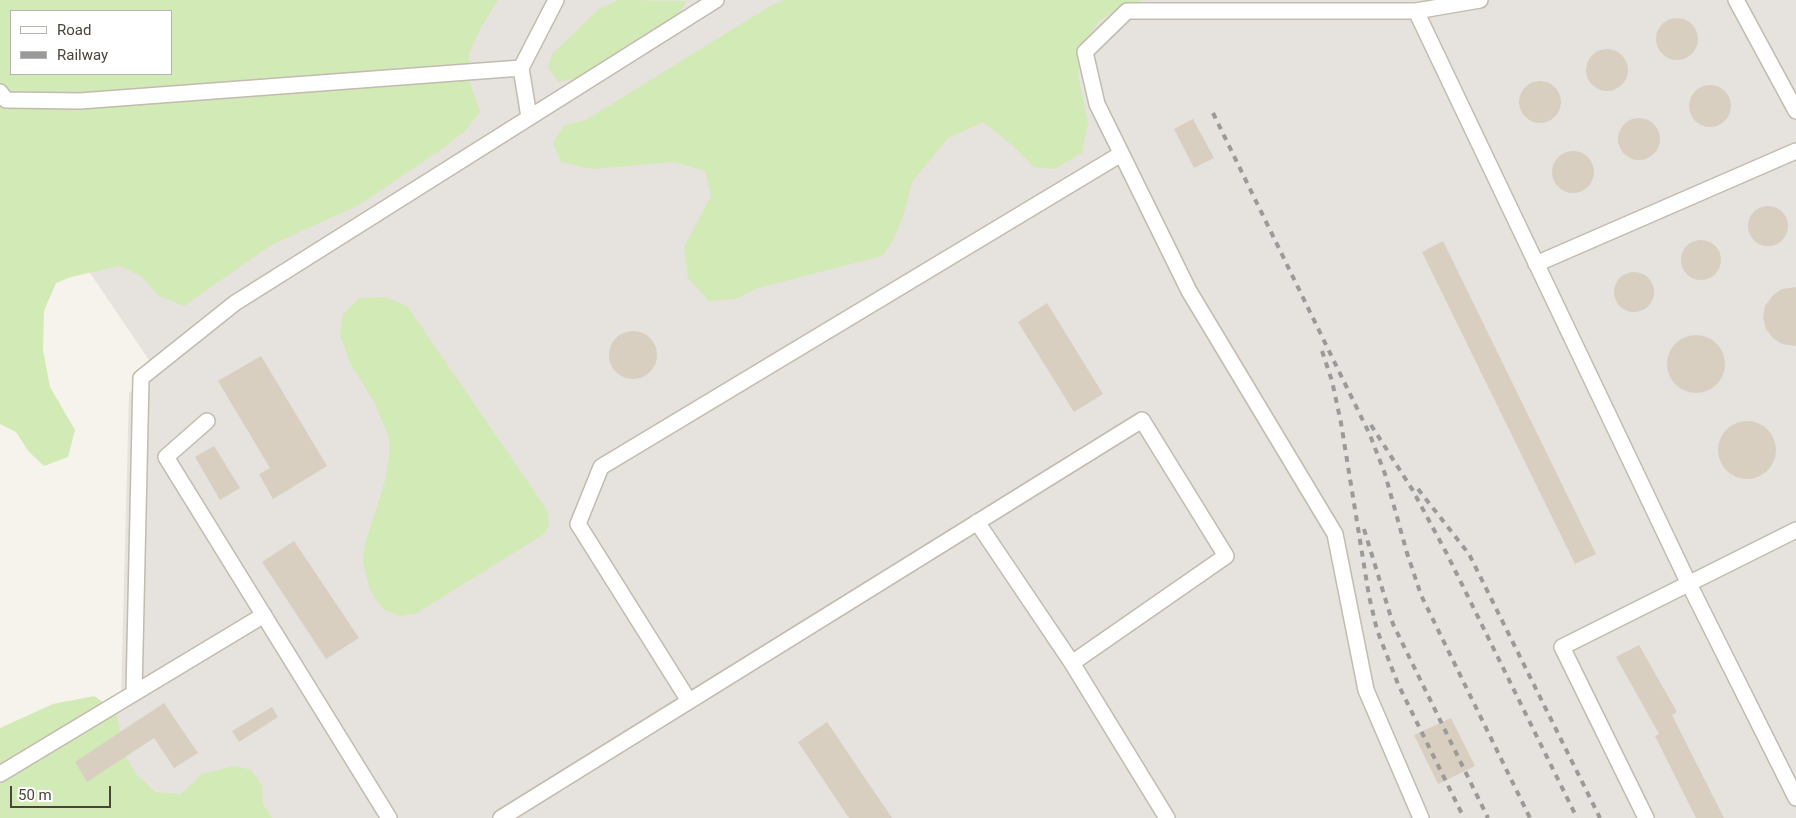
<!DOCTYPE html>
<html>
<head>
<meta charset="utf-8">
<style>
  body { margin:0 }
  #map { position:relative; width:1796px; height:818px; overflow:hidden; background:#f6f3ec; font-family:Roboto,sans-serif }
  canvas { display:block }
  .legend { position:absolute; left:10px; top:10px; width:162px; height:65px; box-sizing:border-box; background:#fff; border:1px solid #b7b4b0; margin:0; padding:6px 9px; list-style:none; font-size:15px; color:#4b4439 }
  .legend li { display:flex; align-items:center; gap:10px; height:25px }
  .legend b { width:25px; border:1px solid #b7b4b0 }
  .scale { position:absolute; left:10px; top:786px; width:101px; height:22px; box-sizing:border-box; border:2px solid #4b4439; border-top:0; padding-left:6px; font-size:15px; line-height:18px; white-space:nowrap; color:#4b4439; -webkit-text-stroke:4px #fff; paint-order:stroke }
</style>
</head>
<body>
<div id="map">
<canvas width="1796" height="818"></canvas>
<ul class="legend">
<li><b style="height:6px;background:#fff"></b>Road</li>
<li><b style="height:6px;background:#9a9a9a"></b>Railway</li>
</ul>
<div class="scale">50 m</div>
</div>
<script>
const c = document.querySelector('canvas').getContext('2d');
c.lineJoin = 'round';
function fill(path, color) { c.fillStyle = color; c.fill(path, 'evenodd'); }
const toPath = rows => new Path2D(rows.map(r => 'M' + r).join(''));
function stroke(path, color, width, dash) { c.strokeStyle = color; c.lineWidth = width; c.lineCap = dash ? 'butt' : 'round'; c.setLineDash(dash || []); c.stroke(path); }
fill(toPath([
  [0,0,1796,0,1796,818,0,818,0,784,121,696,129,393,155,369,0,140],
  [11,11,171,11,171,74,11,74]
]), '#e6e2dd');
fill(toPath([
  [0,0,498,0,481,27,469,54,469,80,480,112,465,131,439,151,359,205,271,245,184,306,159,296,141,276,119,266,71,277,56,283,44,311,43,350,50,387,75,430,68,457,44,466,29,452,16,432,0,424],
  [11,11,171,11,171,74,11,74],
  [618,0,687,1,678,14,581,77,559,82,548,68,552,54,599,9],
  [784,0,1147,0,1124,4,1098,22,1082,48,1078,75,1088,122,1082,153,1054,169,1034,167,1012,145,983,122,948,138,912,182,903,216,892,242,882,256,758,288,735,299,709,301,688,278,684,247,711,196,705,171,674,162,592,169,561,162,553,143,564,125,584,121,772,5],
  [385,297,407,306,547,510,549,525,544,534,417,613,400,616,383,609,370,590,363,562,365,544,385,481,389,458,389,437,373,400,351,365,340,335,343,314,359,298],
  [94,696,116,711,125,756,136,774,155,792,181,794,202,774,235,766,251,770,262,786,263,804,272,818,0,818,0,728,53,704]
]), '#d2eab5');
fill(toPath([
  '1656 39a21 21 0 1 1 42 0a21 21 0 1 1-42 0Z',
  '1586 70a21 21 0 1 1 42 0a21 21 0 1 1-42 0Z',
  '1519 102a21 21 0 1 1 42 0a21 21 0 1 1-42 0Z',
  '1689 106a21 21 0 1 1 42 0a21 21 0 1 1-42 0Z',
  '1618 139a21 21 0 1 1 42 0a21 21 0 1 1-42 0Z',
  [1193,119,1214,158,1194,168,1174,129],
  '1552 172a21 21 0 1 1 42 0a21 21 0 1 1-42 0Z',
  '1748 226a20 20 0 1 1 40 0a20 20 0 1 1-40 0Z',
  '1681 260a20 20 0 1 1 40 0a20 20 0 1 1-40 0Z',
  [1443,241,1596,554,1575,564,1422,252],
  '1614 292a20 20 0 1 1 40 0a20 20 0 1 1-40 0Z',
  [1796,287,1796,346,1782,344,1773,338,1766,329,1763,318,1765,306,1773,295,1782,289],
  [1047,303,1103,394,1074,412,1018,322],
  '609 355a24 24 0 1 1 48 0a24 24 0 1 1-48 0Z',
  '1667 364a29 29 0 1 1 58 0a29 29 0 1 1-58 0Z',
  [261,356,327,466,273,499,259,474,270,468,218,381],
  '1718 450a29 29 0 1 1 58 0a29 29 0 1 1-58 0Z',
  [214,446,240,488,220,500,195,457],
  [294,541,359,638,326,659,262,562],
  [1639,645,1677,712,1672,715,1724,818,1696,818,1655,736,1659,734,1616,657],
  [164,703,198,753,174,768,154,738,87,782,75,762],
  [272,707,278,717,239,742,232,731],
  [1451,718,1475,766,1438,784,1414,735],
  [827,722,892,818,849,818,798,742]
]), '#d8cfc1');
const minor = toPath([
  [1736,0,1796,111],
  [1416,11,1689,584,1796,798],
  [0,92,6,100,80,101,521,68],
  [529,117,521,68,556,0],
  [1536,264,1796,151],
  [207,421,166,457,389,818],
  [977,522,1072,663,1167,818],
  [134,693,141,378,235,303,716,0],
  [689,701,578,524,601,467,1121,154],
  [0,774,264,615],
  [501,818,1142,420,1226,556,1072,663],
  [1421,818,1366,690,1335,534,1189,291,1097,104,1085,52,1127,11,1416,11,1480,0],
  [1646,818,1562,647,1796,530]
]);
stroke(minor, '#c2bbae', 18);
stroke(minor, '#fff', 15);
stroke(toPath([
  [1213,113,1370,435,1385,474,1407,553,1421,595,1530,818],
  [1322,351,1332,381,1341,423,1369,596,1377,630,1398,684,1464,818],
  [1371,425,1412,489,1447,554,1577,818],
  [1418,489,1469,554,1600,818],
  [1364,529,1393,624,1488,818]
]), '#9a9a9a', 4, [6, 6]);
</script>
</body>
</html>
